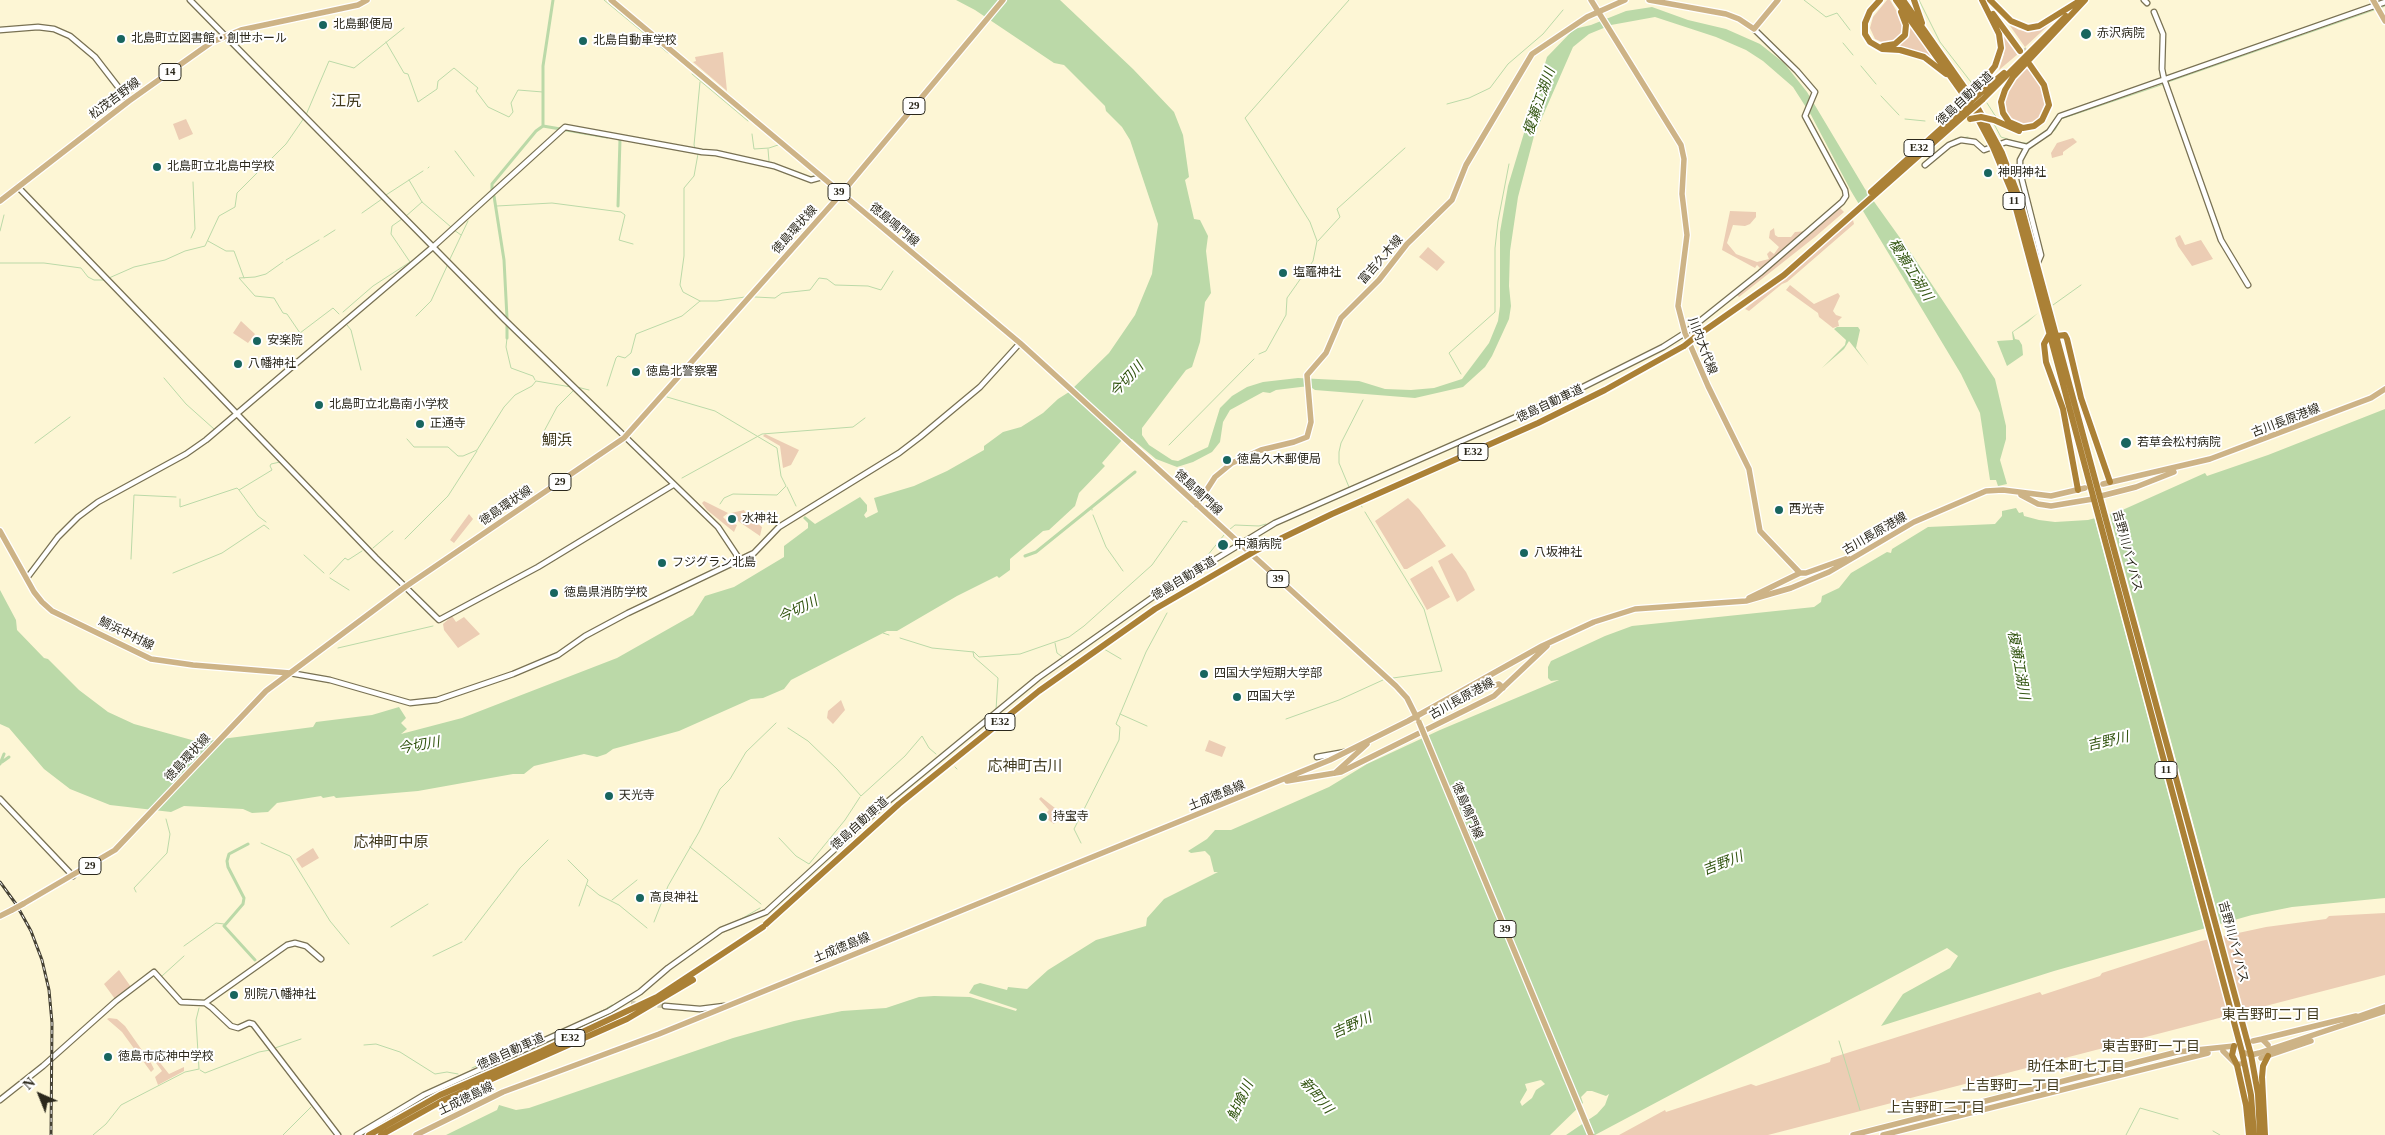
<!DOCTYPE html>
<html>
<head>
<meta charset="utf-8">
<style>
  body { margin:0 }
  #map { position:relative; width:2385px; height:1135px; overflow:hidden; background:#fdf6d5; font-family:"Times New Roman",serif }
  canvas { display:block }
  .north { position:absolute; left:15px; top:1070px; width:50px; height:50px; -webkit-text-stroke:4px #fff; paint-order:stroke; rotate:316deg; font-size:14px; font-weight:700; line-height:20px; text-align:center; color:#2b281c }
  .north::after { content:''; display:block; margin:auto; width:18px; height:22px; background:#2b281c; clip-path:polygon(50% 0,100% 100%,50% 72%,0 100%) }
</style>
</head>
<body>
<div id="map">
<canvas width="2385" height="1135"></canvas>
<div class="north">N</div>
</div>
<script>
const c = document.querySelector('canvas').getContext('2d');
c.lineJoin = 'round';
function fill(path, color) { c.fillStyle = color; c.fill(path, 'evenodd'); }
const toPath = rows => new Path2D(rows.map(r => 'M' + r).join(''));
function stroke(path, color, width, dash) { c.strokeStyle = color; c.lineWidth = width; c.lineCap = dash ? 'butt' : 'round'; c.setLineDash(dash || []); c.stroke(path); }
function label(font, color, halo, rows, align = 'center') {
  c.font = font + ' "Times New Roman","Noto Sans JP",serif'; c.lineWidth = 4; c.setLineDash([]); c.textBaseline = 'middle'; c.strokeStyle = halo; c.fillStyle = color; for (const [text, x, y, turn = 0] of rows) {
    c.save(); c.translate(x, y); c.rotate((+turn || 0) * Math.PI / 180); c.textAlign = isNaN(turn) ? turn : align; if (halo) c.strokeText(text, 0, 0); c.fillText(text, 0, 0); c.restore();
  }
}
fill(toPath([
  [1887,0,1890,0,1904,24,1902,33,1896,41,1886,44,1875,39,1870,28,1873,17],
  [2053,21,2025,47,2008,23,2019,30,2031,31],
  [1909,24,1927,50,1936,62,1930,58,1895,47,1905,39],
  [2003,32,2018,54,1999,70,2004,54],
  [723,52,727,91,693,62,696,61,695,57],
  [2028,66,2042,89,2045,106,2040,118,2034,122,2022,125,2007,115,2005,99,2015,79],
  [186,119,193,134,179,140,173,124],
  [2073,138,2077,142,2063,152,2063,155,2052,158,2051,153,2057,143],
  [1840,208,1844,212,1815,237,1739,297,1737,295],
  [1730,211,1756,212,1756,217,1750,224,1745,226,1733,225,1727,243,1736,254,1757,262,1769,259,1767,254,1770,251,1774,254,1779,247,1769,238,1770,231,1774,228,1775,235,1778,237,1791,237,1795,232,1807,231,1770,261,1760,268,1757,265,1755,268,1722,250],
  [1853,220,1854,224,1787,282,1782,284,1749,311,1745,309],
  [2180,235,2185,245,2201,240,2213,259,2192,266,2178,246,2175,238],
  [1428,247,1445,262,1437,271,1419,257],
  [1790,285,1814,304,1838,293,1840,296,1833,311,1836,315,1842,317,1838,321,1839,326,1833,328,1819,317,1818,313,1786,290],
  [241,321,255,334,248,343,233,333],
  [765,434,799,450,791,465,783,468,780,446,763,436],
  [1408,498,1419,509,1446,546,1407,569,1404,569,1375,521],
  [704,501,728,513,723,517,728,522,737,525,734,532,707,510,702,503],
  [744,510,748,516,762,527,760,536,735,519,731,513],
  [469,514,473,519,454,543,450,540],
  [1452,553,1466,572,1475,590,1457,602,1438,561],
  [1432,566,1450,597,1427,610,1410,579],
  [452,616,456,622,464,617,480,634,458,648,444,630,443,624],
  [841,700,845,710,833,724,827,718,828,711],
  [1209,740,1226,747,1222,757,1205,751],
  [1041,797,1060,812,1054,824,1043,816,1049,810,1039,799],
  [313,848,319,858,302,868,296,859],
  [2385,913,2385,975,1768,1135,1619,1135,1665,1110,1666,1112,1751,1084,1756,1086,1830,1062,1831,1058,2040,992,2042,995,2100,976,2102,973,2201,941,2266,927,2326,919,2329,916],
  [119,970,131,987,115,999,104,984],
  [109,1018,117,1019,125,1026,151,1063,154,1069,151,1072,122,1032,107,1019],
  [153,1054,169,1074,184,1067,184,1071,158,1085,155,1077,162,1071,151,1056]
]), '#eccdb4');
fill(toPath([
  [956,0,1060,0,1133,69,1174,112,1183,135,1189,177,1185,180,1194,219,1200,220,1208,236,1206,251,1211,293,1205,302,1200,342,1192,367,1186,370,1142,428,1142,435,1149,445,1172,460,1178,461,1208,447,1220,408,1232,396,1247,387,1263,382,1298,378,1359,381,1385,389,1411,390,1434,388,1462,379,1489,343,1498,321,1500,306,1500,232,1508,186,1547,57,1574,29,1591,25,1626,11,1652,7,1688,20,1726,29,1760,44,1784,63,1807,92,1865,189,1913,256,1995,379,2006,426,2006,439,2000,460,2007,484,1998,486,1996,480,1990,480,1980,413,1961,374,1851,191,1811,115,1793,87,1763,61,1746,50,1716,37,1655,17,1611,25,1589,34,1573,47,1534,136,1518,197,1510,251,1509,286,1511,306,1509,319,1492,356,1485,367,1463,387,1415,398,1315,390,1309,386,1276,390,1270,393,1263,392,1230,410,1223,422,1220,442,1212,452,1193,462,1177,467,1156,459,1132,439,1122,440,1102,463,1105,466,1079,493,1075,506,1049,530,1043,531,1010,559,1010,570,999,578,997,576,957,596,897,631,887,631,791,680,784,689,763,698,751,699,679,731,613,749,606,754,597,757,584,754,534,766,524,774,513,774,418,791,336,798,334,796,323,798,321,796,277,803,268,812,252,813,243,809,184,806,171,812,110,805,70,789,44,769,9,728,0,724,0,590,16,620,17,630,44,658,48,659,79,690,108,712,134,724,199,742,313,727,316,722,372,715,399,707,406,718,401,723,407,729,401,734,462,718,617,658,693,615,705,596,734,587,784,557,784,546,808,528,808,523,803,518,805,516,815,524,860,497,867,505,867,511,864,515,866,518,878,512,874,498,914,486,947,471,984,450,984,446,1003,432,1021,427,1043,413,1058,399,1069,392,1109,353,1135,315,1152,274,1158,224,1130,140,1122,127,1106,111,1105,106,1064,65,1054,63,975,10],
  [2038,313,2028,322,2013,332,2015,339,2019,340,2022,345,2023,355,2007,366,1997,341,2013,340,2012,332],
  [1837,327,1858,327,1860,330,1856,348,1869,366,1849,341,1844,349,1822,368,1845,345,1846,340,1834,329],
  [2385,409,2385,898,2292,907,2252,915,2054,971,1881,1026,1903,994,1950,968,1958,956,1947,948,1595,1135,1566,1135,1597,1114,1605,1105,1609,1094,1606,1096,1592,1091,1587,1091,1581,1097,1583,1103,1550,1135,446,1135,497,1110,499,1105,516,1110,529,1108,733,1038,794,1021,842,1011,886,1008,919,997,934,996,970,997,1016,1011,1017,1009,969,993,974,985,980,983,1007,990,1008,987,1027,989,1048,970,1096,940,1146,926,1147,918,1164,899,1218,872,1214,872,1210,856,1205,851,1191,853,1188,851,1207,839,1215,830,1231,830,1329,787,1367,764,1440,730,1559,680,1551,681,1548,678,1548,667,1551,661,1605,636,1632,626,1814,607,1821,602,1822,596,1839,588,1851,573,1887,552,1891,553,1892,549,1928,527,1995,524,2002,516,2002,511,2016,508,2019,513,2023,512,2024,516,2039,520,2055,522,2088,520,2118,512,2205,473,2207,476,2268,455],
  [1541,1080,1545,1084,1536,1090,1532,1098,1522,1106,1520,1102,1527,1090,1525,1084]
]), '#bbd9a8');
fill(toPath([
  [2109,512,2221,926,2214,928,2103,514],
  [2100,515,2212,929,2205,930,2094,516]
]), '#fdf6d5');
stroke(toPath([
  [604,0,668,53],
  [1804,0,1826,17,1837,13,1850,30],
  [1919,0,1940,42,1974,86],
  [2380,8,2385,6],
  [386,42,404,73,408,74,418,102,437,89,438,81,454,68,478,88,476,91,488,107,509,117,513,112,511,103,518,90,543,92],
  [1843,43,1853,55],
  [1861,66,1876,84],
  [692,74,748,121],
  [2168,82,2377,9],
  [1881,96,1899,115],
  [1987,103,1996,117],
  [1447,104,1469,98,1490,88,1508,64,1543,34,1563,10],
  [306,115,329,61,354,68,404,28],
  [1905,119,1925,121],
  [1994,124,2001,137,2017,142],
  [752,134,754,149,769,148,778,145],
  [1955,139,1968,137],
  [2038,142,2055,130,2061,119,2164,84],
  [2020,143,2028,143],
  [768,149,769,161],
  [696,150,694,145,700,82],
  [455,151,474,176],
  [698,154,694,176,684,188,684,256,680,285,683,292,700,301],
  [428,168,429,167],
  [409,180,422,202,451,227],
  [386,195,423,171],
  [497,206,552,203,621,212,625,215,619,240,633,244],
  [362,213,382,199],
  [405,217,422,202],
  [454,230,461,235],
  [0,231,4,215],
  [324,237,335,230],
  [191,238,195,229,193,182],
  [208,241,226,251,234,251,244,278],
  [1318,241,1340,217,1337,209,1405,148],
  [286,260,319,240],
  [449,261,468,221],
  [283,262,266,274,255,277,239,278,255,296,274,298,283,313,287,314,300,333,333,308,339,314],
  [0,263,44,263,81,268,88,277,94,280,105,280],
  [109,278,134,267,165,260,185,251,205,246,219,216,235,207,237,193,286,144,304,118],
  [755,297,775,298,782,293,810,290,819,278,827,279,835,285,868,286,881,290,893,271],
  [2053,305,2081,285],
  [343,312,373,286,410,262,391,234,392,226,402,219],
  [416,316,431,301,448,264],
  [347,325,351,330,361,370],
  [507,338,506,347,511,368,533,376,535,380],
  [1259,354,1266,351,1286,315,1287,298,1313,261,1317,241,1310,222,1245,118,1349,0],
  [1461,374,1449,353,1495,312,1495,248,1498,221,1509,164],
  [164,378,186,404,214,429],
  [607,386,616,358,618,356,625,358,631,353,636,334,682,316,700,301,717,301,745,297],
  [577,387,589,390],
  [667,397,715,411,777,448,781,476,786,486,777,495,733,494,724,498,720,504],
  [541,437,557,407,575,389],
  [407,439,414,447,448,447,458,456,463,456,477,450,504,407,515,395,532,386,536,381,571,387],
  [35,443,70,417],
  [1169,445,1254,359],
  [682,478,762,434,853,427,865,418],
  [787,487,796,506],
  [1349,487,1339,463,1339,452,1341,443,1363,400],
  [239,490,258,516,266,522],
  [180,499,180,507,237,488,239,490,272,470,270,466,271,464,280,462],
  [1361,505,1362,507],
  [1092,509,1092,510],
  [1365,512,1424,609,1442,671,1393,678],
  [1093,515,1106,547,1123,571],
  [1229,530,1235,525,1259,526,1266,524],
  [405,539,448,496,477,451],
  [373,548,393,531],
  [304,555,324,573],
  [131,559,134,495,176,497],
  [1199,566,1224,535],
  [173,573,222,553,264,525,269,529],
  [330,574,345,558,348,560,362,551],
  [330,578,349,590],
  [883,633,889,635],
  [900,638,932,648,974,652,979,657,1020,654,1069,637,1084,626,1152,565,1183,521,1187,522],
  [1055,643,1057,653,1064,658],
  [338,648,433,626],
  [1104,649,1121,659],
  [973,652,974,657,998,678,996,710],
  [1120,714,1147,726],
  [1286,719,1339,700,1383,680],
  [788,728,808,741,837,769,861,796,905,756,922,736,929,748,936,754],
  [955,767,957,769],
  [779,838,796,856,809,864,845,820,860,797],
  [261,843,290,856,330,921,349,944],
  [1081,843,1074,829,1119,740,1120,727,1116,724,1146,652,1167,613],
  [690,847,761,904],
  [568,860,588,880,579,906],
  [587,885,599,895,619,905,647,928],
  [136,892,134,888,167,853,170,834,166,819],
  [612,900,637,880],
  [654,922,668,886,699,832,720,789,730,779,746,752,776,723],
  [736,922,760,908],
  [391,927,428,904],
  [465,940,520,868,548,840],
  [184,946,216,923,224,924],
  [433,956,462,942],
  [162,976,184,956],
  [626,997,636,992],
  [615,1004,620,1001],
  [607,1008,612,1005],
  [585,1019,604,1010],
  [577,1023,582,1020],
  [565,1028,573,1025],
  [1839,1041,1860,1110],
  [364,1045,376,1044,400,1052,435,1074,447,1072,458,1074],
  [275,1048,301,1039],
  [472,1068,562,1030],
  [200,1070,205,1073,259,1052,270,1050],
  [2213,1131,2220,1135],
  [93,1135,106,1124,121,1105,185,1072,199,1069,196,1020,199,1008],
  [283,1135,311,1107],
  [2126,1135,2140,1108,2178,1119]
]), '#bbd9a8', 1);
stroke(toPath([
  [543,126,543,66,553,0],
  [492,190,492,184,536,131,543,126,607,137],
  [494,196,504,260,507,318],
  [618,206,620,139],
  [507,325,507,338],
  [1025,556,1036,552,1135,472],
  [2,762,9,757],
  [0,764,4,754],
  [248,844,229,854,227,861,228,867,244,898,243,904,224,926,255,960]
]), '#bbd9a8', 3);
stroke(toPath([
  [631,1003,641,1004],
  [651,1005,665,1006]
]), '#d3cdb0', 4.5, [4.5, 2]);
stroke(toPath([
  [2023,49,2033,63]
]), '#d3cdb0', 6, [6, 3]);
const minor = toPath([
  [190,0,505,320,718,527,740,560],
  [2144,0,2147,3],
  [2154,12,2163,34,2162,69,2164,79,2221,240,2248,285],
  [0,30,38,27,54,29,70,36,95,57,129,101],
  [1925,165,1949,145,1961,140,1975,142,1984,150,2006,142,2027,147],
  [18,187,376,558,439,620,538,567,673,485],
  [2038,262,2041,255,2020,172,2020,160,2027,147,2049,132,2060,116,2385,2],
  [27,578,58,537,78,517,98,502,186,454,206,440,434,246,565,127,702,152,716,153,774,166,811,180,822,177],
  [1173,585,1275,523,1575,391,1663,347,1685,333,1760,273,1842,202,1846,196,1845,190,1805,116,1815,92,1797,71,1754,29],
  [290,673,330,680,410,703,437,700,513,674,558,655,585,636,628,613,754,553,779,527,899,453,920,437,980,387,1020,343],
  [1317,757,1345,752],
  [0,799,73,876],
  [205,1003,212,1008,231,1026,238,1028,249,1023,253,1024,338,1135],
  [665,1006,700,1009,724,1006],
  [0,1100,43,1066,116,1001,154,972,181,1002,205,1003,287,945,295,943,306,946,321,959],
  [357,1135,424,1095,609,1011,640,992,668,968,721,930,766,912,881,807,1038,678,1153,597]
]);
const major = toPath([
  [611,0,1020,343,1396,686,1407,698,1417,718],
  [1591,0,1681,145,1684,159,1682,194,1687,235,1678,306,1685,333,1708,386,1749,469,1760,531,1800,573,1806,573,1848,558],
  [1649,0,1726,14,1739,19,1754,29,1778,0],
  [2373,0,2385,21],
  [0,201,129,101,212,42,241,30,358,5,367,0],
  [2103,484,2210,459,2371,398,2385,389],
  [2021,495,2038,504,2051,506,2093,499],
  [2101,496,2136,487,2174,472],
  [1197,505,1215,477,1232,463,1261,450,1294,442,1307,437,1311,422,1307,375,1326,353,1341,318,1379,280,1407,244,1452,200,1466,165,1532,54,1587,17,1625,0],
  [0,531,34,592,42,602,52,611,151,659,193,665,290,673],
  [1749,598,1800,573],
  [1456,696,1499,684,1503,688],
  [1335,773,1367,744],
  [1287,781,1341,772,1494,696,1547,646],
  [23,904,115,850,266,691,405,587,624,438,841,194,1003,0],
  [0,916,12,910],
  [2354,1018,2385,1007],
  [2262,1039,2356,1016],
  [2253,1041,2262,1039,2268,1045],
  [2223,1051,2237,1065,2240,1064],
  [2242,1052,2251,1055,2259,1053,2385,1011],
  [2261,1058,2311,1041],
  [416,1135,503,1092,659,1034,1330,760,1408,721,1542,646,1594,622,1635,609,1746,601,1791,588,1829,572,1914,522,1986,491,2003,490,2051,496,2085,488],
  [1853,1135,2177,1052,2234,1046],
  [1883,1135,2208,1053]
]);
const highway = toPath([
  [1880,0,1870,11,1865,23,1865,34,1870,42,1882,49,1900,50,1924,57,1946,74],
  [1896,0,1970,104,1993,147,2011,190,2242,1052,2251,1095,2254,1135],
  [1903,0,1974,101,2002,153,2018,195,2251,1055,2258,1094,2260,1135],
  [1914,0,1922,23],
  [1990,0,2011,21,2028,28,2039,26,2081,0],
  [1993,14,2020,51],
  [1883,46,1895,44,1905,35,1906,25,1901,12],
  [2030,65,2044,85,2049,105,2042,120,2034,126,2023,128,2009,122,2003,113,2001,102,2005,90,2013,77,2085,0],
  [1975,91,1995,66,2001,48,1999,34,1982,0],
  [1978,95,2004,73],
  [1982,100,2066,16],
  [1994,120,2019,131],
  [1871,192,1964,108],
  [2050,333,2044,344,2046,362,2063,409,2078,490],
  [2057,336,2065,335,2067,339,2081,398,2110,482],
  [1694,338,1784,275,1967,113],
  [1257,550,1332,514,1538,423,1605,390,1684,346],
  [2234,1046,2232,1055,2237,1065,2246,1105,2249,1135],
  [369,1135,440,1095,542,1051,657,997,763,927],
  [381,1135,442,1101,627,1019,693,980],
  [2265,1135,2262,1077,2263,1066,2268,1056]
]);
stroke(minor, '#787153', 7);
stroke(major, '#fff', 8);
stroke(highway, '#fff', 9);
stroke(minor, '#fff', 4.5);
stroke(major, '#cdb386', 5.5);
stroke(highway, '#ab8136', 6);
const rail = toPath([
  [0,882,16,904,31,931,42,960,49,990,52,1023,51,1135]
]);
stroke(rail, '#454133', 3);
stroke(rail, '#fff', 1, [4]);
const majorBridge = toPath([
  [1419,722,1591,1135],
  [12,910,23,904]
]);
const highwayBridge = toPath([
  [1962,104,1975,91],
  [1964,108,1978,95],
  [1967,113,1982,100],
  [1970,119,1981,117,1994,120],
  [1684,346,1694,338],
  [766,924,899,804,1039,691,1155,609,1257,550]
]);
stroke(majorBridge, '#fff', 8, []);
stroke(highwayBridge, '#fff', 9, []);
stroke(majorBridge, '#cdb386', 5.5);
stroke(highwayBridge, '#ab8136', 6);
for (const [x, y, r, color] of [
  [323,25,5,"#18655f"],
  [2086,34,6,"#18655f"],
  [121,39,5,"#18655f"],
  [583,41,5,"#18655f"],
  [157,167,5,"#18655f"],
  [1988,173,5,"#18655f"],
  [1283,273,5,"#18655f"],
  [257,341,5,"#18655f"],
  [238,364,5,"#18655f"],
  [636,372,5,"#18655f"],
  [319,405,5,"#18655f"],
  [420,424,5,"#18655f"],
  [2126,443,6,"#18655f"],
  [1227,460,5,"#18655f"],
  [1779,510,5,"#18655f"],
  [732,519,5,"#18655f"],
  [1223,545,6,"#18655f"],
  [1524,553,5,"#18655f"],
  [662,563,5,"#18655f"],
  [554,593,5,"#18655f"],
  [1204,674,5,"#18655f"],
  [1237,697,5,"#18655f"],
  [609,796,5,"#18655f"],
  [1043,817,5,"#18655f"],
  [640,898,5,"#18655f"],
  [234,995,5,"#18655f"],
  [108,1057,5,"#18655f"]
]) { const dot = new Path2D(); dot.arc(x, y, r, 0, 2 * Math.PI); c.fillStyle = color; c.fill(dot); stroke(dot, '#fff', 2); }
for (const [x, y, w] of [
  [170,72,22],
  [914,106,22],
  [1919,148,30],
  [839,192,22],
  [2014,201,22],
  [1473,452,30],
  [560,482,22],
  [1278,579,22],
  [1000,722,30],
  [2166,770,22],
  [90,866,22],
  [1505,929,22],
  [570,1038,30]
]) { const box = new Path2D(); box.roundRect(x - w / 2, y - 8.5, w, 17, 4); c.fillStyle = '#fff'; c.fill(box); stroke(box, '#2b281c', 1); }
label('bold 11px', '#2b281c', null, [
  ["14",170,72],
  ["29",914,106],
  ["E32",1919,148],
  ["39",839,192],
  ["11",2014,201],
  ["E32",1473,452],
  ["29",560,482],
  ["39",1278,579],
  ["E32",1000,722],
  ["11",2166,770],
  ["29",90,866],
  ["39",1505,929],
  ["E32",570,1038]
]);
label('12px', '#2b281c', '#fff', [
  ["北島郵便局",333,25],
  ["赤沢病院",2097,34],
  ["北島町立図書館・創世ホール",131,39],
  ["北島自動車学校",593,41],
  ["北島町立北島中学校",167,167],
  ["神明神社",1998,173],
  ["塩竈神社",1293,273],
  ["安楽院",267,341],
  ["八幡神社",248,364],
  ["徳島北警察署",646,372],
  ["北島町立北島南小学校",329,405],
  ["正通寺",430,424],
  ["若草会松村病院",2137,443],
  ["徳島久木郵便局",1237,460],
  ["西光寺",1789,510],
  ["水神社",742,519],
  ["中瀬病院",1234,545],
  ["八坂神社",1534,553],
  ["フジグラン北島",672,563],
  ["徳島県消防学校",564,593],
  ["四国大学短期大学部",1214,674],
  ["四国大学",1247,697],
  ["天光寺",619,796],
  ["持宝寺",1053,817],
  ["高良神社",650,898],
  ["別院八幡神社",244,995],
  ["徳島市応神中学校",118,1057]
], 'left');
label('12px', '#2b281c', '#fff', [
  ["松茂吉野線",115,99,-37],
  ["徳島自動車道",1965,99,-43],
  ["徳島鳴門線",894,225,40],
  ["徳島環状線",795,230,-48],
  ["富吉久木線",1381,260,-49],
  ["川内大代線",1702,346,69],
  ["徳島自動車道",1550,404,-25],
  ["古川長原港線",2286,421,-21],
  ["徳島鳴門線",1198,493,43],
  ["徳島環状線",506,506,-34],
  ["古川長原港線",1875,534,-30],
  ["吉野川バイパス",2127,551,75],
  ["徳島自動車道",1184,579,-31],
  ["鯛浜中村線",126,634,26],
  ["古川長原港線",1462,699,-29],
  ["徳島環状線",188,758,-47],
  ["土成徳島線",1217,796,-22],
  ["徳島鳴門線",1467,811,67],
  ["徳島自動車道",860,824,-42],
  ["吉野川バイパス",2233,942,75],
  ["土成徳島線",842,948,-22],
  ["徳島自動車道",511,1052,-24],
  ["土成徳島線",466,1099,-26]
]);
label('italic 14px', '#31540f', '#fff', [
  ["榎瀬江湖川",1540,102,-71],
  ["榎瀬江湖川",1910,270,58],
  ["今切川",1127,380,-47],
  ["今切川",798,610,-26],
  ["榎瀬江湖川",2018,665,80],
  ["吉野川",2108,742,-13],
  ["今切川",419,746,-10],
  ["吉野川",1723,864,-21],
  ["吉野川",1352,1026,-24],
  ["新町川",1316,1096,49],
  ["鮎喰川",1241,1101,-65]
]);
label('14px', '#413a1e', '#fff', [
  ["東吉野町二丁目",2271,1015],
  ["東吉野町一丁目",2151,1047],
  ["助任本町七丁目",2076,1067],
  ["上吉野町一丁目",2011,1086],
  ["上吉野町二丁目",1936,1108]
]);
label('15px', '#413a1e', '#fff', [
  ["江尻",346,102],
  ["鯛浜",557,441],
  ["応神町古川",1025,767],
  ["応神町中原",391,843]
]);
</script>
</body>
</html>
